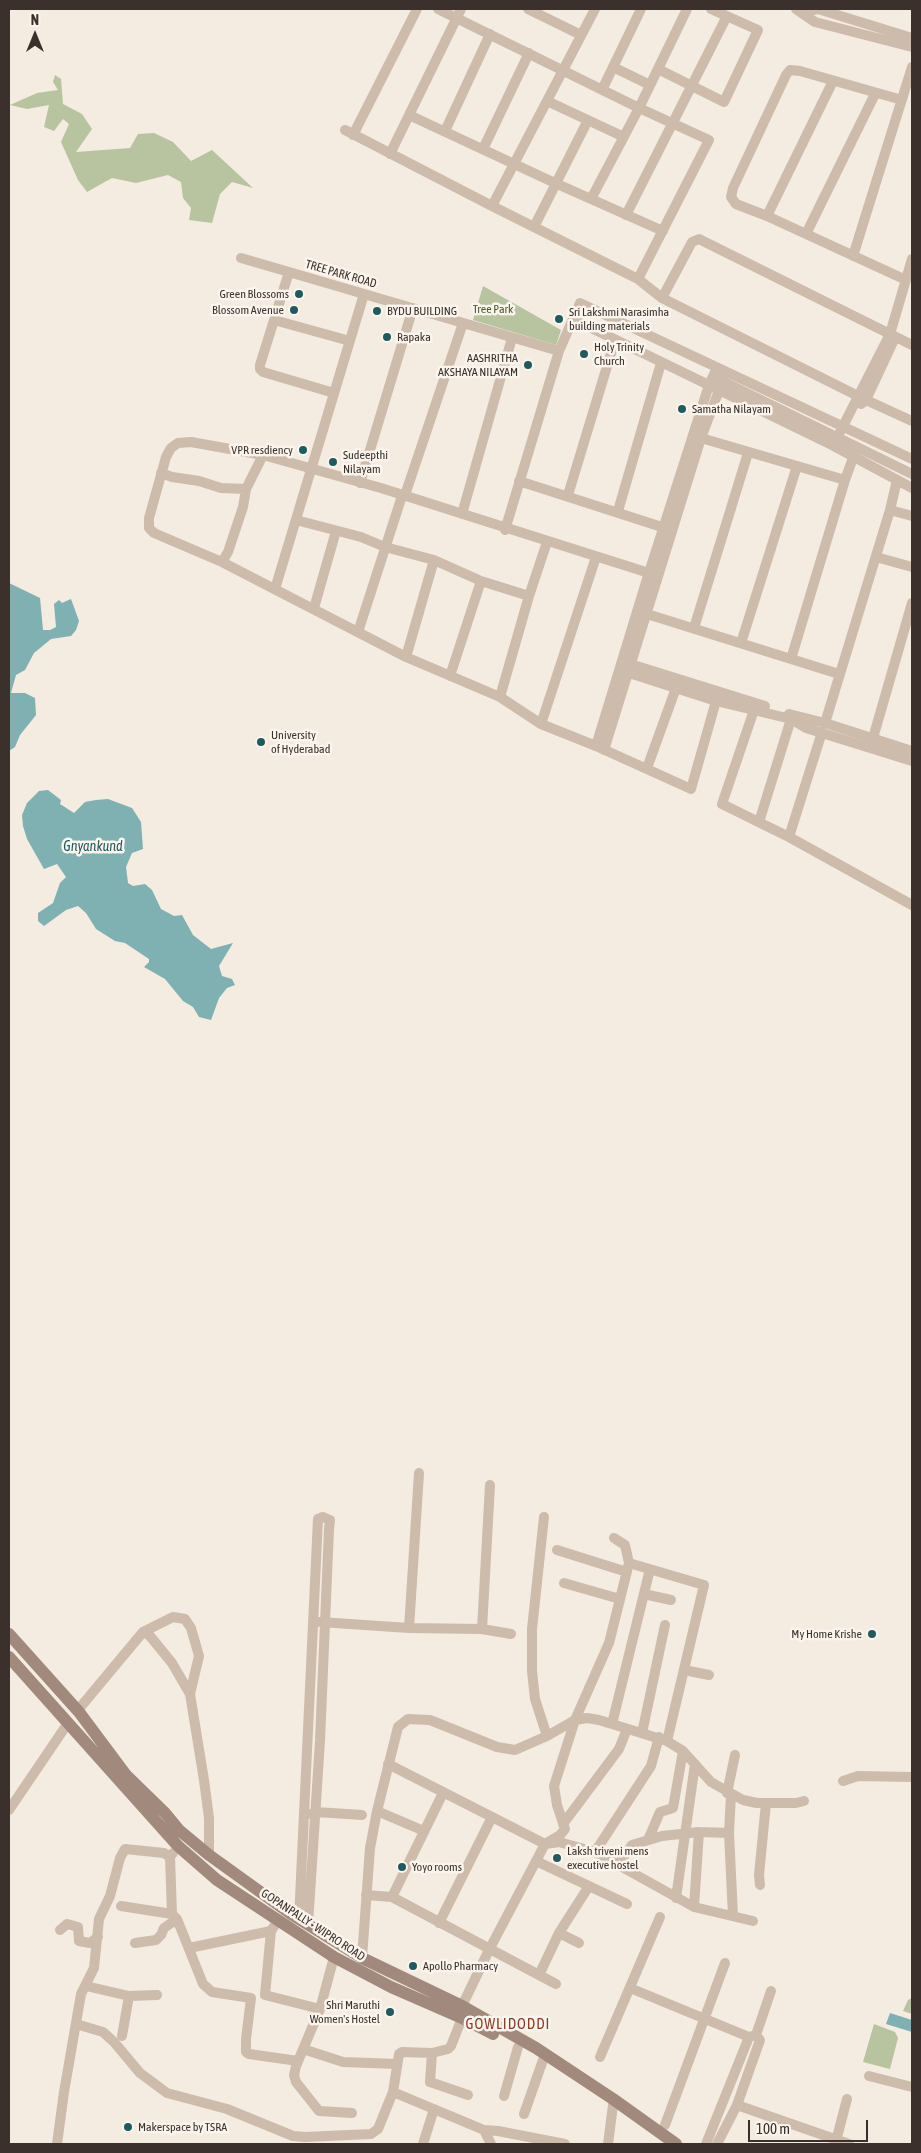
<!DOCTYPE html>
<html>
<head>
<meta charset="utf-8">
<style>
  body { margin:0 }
  #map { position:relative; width:921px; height:2153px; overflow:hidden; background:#f4ebe1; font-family:"Asap Condensed",sans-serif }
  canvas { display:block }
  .frame { position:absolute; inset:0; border:10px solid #3b302b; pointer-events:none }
  .north { position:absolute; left:10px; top:10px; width:50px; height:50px; -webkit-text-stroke:4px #fbf5ee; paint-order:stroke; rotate:0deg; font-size:14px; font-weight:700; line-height:20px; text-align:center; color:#3b302b }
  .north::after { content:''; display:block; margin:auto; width:18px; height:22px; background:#3b302b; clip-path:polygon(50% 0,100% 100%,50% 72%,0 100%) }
  .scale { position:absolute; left:748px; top:2120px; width:120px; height:22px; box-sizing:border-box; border:2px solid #3b302b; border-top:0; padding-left:6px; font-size:15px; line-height:18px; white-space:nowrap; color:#3b302b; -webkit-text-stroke:4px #fbf5ee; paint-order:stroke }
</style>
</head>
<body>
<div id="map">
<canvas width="921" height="2153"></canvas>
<div class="frame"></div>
<div class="north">N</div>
<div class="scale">100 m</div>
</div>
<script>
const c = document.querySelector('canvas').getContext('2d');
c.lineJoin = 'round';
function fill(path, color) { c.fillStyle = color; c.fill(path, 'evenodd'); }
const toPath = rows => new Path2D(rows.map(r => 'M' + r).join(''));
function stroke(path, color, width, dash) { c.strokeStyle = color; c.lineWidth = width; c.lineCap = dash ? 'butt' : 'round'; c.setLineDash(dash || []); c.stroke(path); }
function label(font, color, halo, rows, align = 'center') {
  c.font = font + ' "Asap Condensed",sans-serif'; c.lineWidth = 5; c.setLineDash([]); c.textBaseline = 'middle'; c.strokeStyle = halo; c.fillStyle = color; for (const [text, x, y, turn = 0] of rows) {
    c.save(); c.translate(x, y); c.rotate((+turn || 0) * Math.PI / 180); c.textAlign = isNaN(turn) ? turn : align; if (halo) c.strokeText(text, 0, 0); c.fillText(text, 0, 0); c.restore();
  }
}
fill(toPath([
  [55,75,61,79,63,104,82,114,92,129,76,152,130,148,138,134,154,133,173,142,191,161,212,150,253,188,232,182,220,194,212,223,189,220,191,208,183,198,181,182,168,175,136,183,112,178,87,192,78,180,61,142,69,124,63,119,54,131,44,127,49,105,27,109,10,105,37,93,58,90,53,82],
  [483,286,561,330,556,345,473,320],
  [912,1998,912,2014,903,2011,908,2000],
  [874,2024,895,2032,898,2038,890,2069,863,2062]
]), '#b8c4a0');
fill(toPath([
  [9,583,40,598,43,630,50,630,56,627,54,604,59,600,62,603,71,599,79,621,76,630,71,636,51,639,34,653,25,670,16,675,11,693,25,693,35,698,36,715,20,735,15,747,9,751],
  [48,790,61,800,60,804,74,813,85,802,96,800,108,799,132,808,141,822,143,849,132,853,126,867,128,883,133,886,145,884,152,890,161,909,174,916,182,915,193,935,211,949,233,943,219,966,222,976,232,979,235,985,227,988,219,998,211,1020,199,1017,193,1007,183,1001,165,979,144,967,149,962,149,959,125,943,115,941,96,929,86,913,78,906,66,910,44,926,38,921,38,913,53,903,60,883,66,877,57,864,44,869,27,839,23,826,22,815,27,803,39,791],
  [890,2013,912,2020,912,2032,886,2024]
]), '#7fb0b2');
stroke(toPath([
  [438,9,639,108,709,140,638,279,662,298,866,400,912,421],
  [528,9,581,35],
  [796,9,815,22,912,47],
  [803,12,818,9,912,38],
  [613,67,650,85],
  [658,69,724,102,758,30,711,9],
  [602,90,641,9],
  [902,100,800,71,790,70,786,75,733,188,731,197,736,204,767,216,906,280],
  [547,101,624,137],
  [409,115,555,183,663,231],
  [345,130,492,206,638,279],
  [445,131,490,34],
  [353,135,417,9],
  [483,149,529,53],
  [390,154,461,9],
  [591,199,639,108,687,9],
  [492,206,595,9],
  [626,215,727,16],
  [767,216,833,81],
  [534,227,588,120],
  [806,234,875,94],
  [853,256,912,67],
  [241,258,289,272],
  [662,298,692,242,699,239,912,345],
  [573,319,832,445,912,488],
  [274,320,350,341],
  [716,378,912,474],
  [334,393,263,372,260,369,260,365,289,272,559,351],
  [861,404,866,400,893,342],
  [840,432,890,334,912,259],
  [701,438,845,480,791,659],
  [161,473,172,477,199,481,221,488,246,489],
  [845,480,853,458],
  [519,481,668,529],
  [360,483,413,308],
  [405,495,463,323],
  [568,495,615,340],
  [890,510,912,516],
  [618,511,661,363],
  [462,514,512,338],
  [296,520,361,537,385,547,434,560,481,581,529,596],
  [505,530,559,351,580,303,912,459],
  [876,557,912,567],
  [222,562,228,552,243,507,246,489,263,455],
  [649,573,381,488,263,455,191,442,178,443,171,448,166,457,149,518,149,528,154,533,222,562,406,657,500,697,541,724,596,746,691,789,716,701],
  [275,589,364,294],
  [314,608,336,531],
  [647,614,839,674],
  [694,628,748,453],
  [358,632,401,499],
  [741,643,797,466],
  [406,657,434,560],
  [627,663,765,706],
  [623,671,716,701,791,719,806,728,912,761],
  [450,676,481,581],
  [500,697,529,596,546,545],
  [754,710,722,804,789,837,912,905],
  [789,714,825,723,912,751],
  [825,723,890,510,897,480],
  [541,724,595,560],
  [873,738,912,603],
  [596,746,647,579,709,385,717,368],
  [604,750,701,438,726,372],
  [647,768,676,688],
  [759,822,791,719],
  [789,837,822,732],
  [544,1517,532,1629,532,1671,535,1699,547,1736],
  [557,1550,627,1572],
  [629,1563,704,1585,667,1741],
  [564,1583,620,1599],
  [644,1594,671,1600],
  [320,1622,409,1628,482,1629,511,1634],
  [409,1628,419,1473],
  [482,1629,490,1485],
  [143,1632,173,1617,185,1619,191,1628,199,1656,190,1694],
  [684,1670,709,1675],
  [78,1710,143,1632,150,1636,172,1663,190,1694,204,1780,209,1818,209,1855],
  [612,1724,650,1569],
  [642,1733,665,1625],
  [388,1764,545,1844,559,1842,595,1852,694,1907,753,1921],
  [843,1781,858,1776,912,1777],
  [727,1793,735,1755],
  [9,1810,68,1723],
  [377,1811,424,1831],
  [311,1814,316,1812,362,1815],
  [563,1824,619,1749,627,1729],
  [729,1833,733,1916],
  [648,1840,660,1812,673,1808,683,1751],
  [595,1852,651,1766,659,1737],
  [173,1853,170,1857,172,1914,177,1919,203,1984,212,1992,251,1998,246,2039,246,2052,249,2054,298,2061],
  [536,1861,627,1904],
  [613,1864,620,1862,632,1845,662,1836,699,1832,729,1833,731,1795],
  [760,1885,759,1875,766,1803],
  [366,1895,392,1897,539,1975,559,1933,589,1886],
  [392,1897,443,1793],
  [676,1898,695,1764],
  [121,1906,172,1914],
  [694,1907,699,1832],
  [299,1919,318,1519,323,1517,330,1520,329,1529,320,1741,308,1925],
  [278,1920,271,1931,265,1995,320,2009],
  [439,1923,492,1817],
  [60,1930,67,1924,78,1927,79,1941,90,1943,98,1937],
  [559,1933,579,1943],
  [135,1943,156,1940,161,1935,164,1928,177,1919],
  [189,1948,271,1931],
  [334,1957,320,2009,296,2066,294,2075,296,2082,319,2111,352,2113],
  [362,1958,370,1848,377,1811,398,1727,408,1719,430,1720,497,1747,515,1750,547,1736,575,1720,587,1718,599,1720,667,1741,683,1751,711,1782,743,1800,757,1803,796,1803,804,1801],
  [539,1975,556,1984],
  [86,1986,129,1996,157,1995],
  [630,1988,749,2037,756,2035,760,2040,737,2105,717,2144],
  [462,2006,489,1950,545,1844,560,1835,565,1829,557,1805,554,1786,575,1720,609,1643,629,1563,625,1545,614,1538],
  [76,2024,103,2032,114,2042,140,2073,167,2093,227,2109,293,2136,305,2137,371,2134,378,2129,393,2092,399,2054,402,2052,432,2053,448,2049,451,2046,462,2018],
  [756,2035,771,1991],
  [122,2036,129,1996],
  [303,2049,343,2062,397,2064],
  [432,2053,430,2082,468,2095],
  [600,2057,660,1917],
  [869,2076,912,2087],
  [393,2092,484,2130,491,2144],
  [504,2096,518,2047],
  [737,2105,849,2144],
  [524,2114,543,2060],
  [665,2125,725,1963],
  [484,2130,498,2131,565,2144],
  [836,2141,847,2099],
  [57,2144,64,2092,81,1994,94,1968,99,1919,110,1896,120,1858,125,1849,164,1853,170,1857],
  [423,2144,434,2109],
  [608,2144,613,2105],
  [706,2144,749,2037]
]), '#cdbbac', 10);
stroke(toPath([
  [9,1634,79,1712,126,1775,165,1813,179,1830,209,1855,291,1914,362,1958,462,2006,536,2048,613,2099,676,2144],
  [9,1657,178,1846,217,1880,334,1957,391,1987,462,2018,493,2034]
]), '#a18a7d', 12);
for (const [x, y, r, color] of [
  [299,294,5,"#1f5a5e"],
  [294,310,5,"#1f5a5e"],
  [377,311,5,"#1f5a5e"],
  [559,319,5,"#1f5a5e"],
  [387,337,5,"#1f5a5e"],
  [584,354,5,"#1f5a5e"],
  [528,365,5,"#1f5a5e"],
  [682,409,5,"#1f5a5e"],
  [303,450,5,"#1f5a5e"],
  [333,462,5,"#1f5a5e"],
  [261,742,5,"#1f5a5e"],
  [872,1634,5,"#1f5a5e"],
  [557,1858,5,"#1f5a5e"],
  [402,1867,5,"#1f5a5e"],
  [413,1966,5,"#1f5a5e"],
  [390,2012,5,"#1f5a5e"],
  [128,2127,5,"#1f5a5e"]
]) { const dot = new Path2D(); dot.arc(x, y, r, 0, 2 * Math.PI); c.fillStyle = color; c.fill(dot); stroke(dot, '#fbf5ee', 2); }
label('12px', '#3b302b', '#fbf5ee', [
  ["TREE PARK ROAD",341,274,16],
  ["GOPANPALLY - WIPRO ROAD",313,1925,33]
]);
label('12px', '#3b302b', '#fbf5ee', [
  ["Green Blossoms",289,294,"right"],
  ["Blossom Avenue",284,310,"right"],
  ["BYDU BUILDING",387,311],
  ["Sri Lakshmi Narasimha",569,312],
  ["building materials",569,326],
  ["Rapaka",397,337],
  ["Holy Trinity",594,347],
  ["Church",594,361],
  ["AASHRITHA",518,358,"right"],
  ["AKSHAYA NILAYAM",518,372,"right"],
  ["Samatha Nilayam",692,409],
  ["VPR resdiency",293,450,"right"],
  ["Sudeepthi",343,455],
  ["Nilayam",343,469],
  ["University",271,735],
  ["of Hyderabad",271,749],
  ["My Home Krishe",862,1634,"right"],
  ["Laksh triveni mens",567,1851],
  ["executive hostel",567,1865],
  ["Yoyo rooms",412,1867],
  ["Apollo Pharmacy",423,1966],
  ["Shri Maruthi",380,2005,"right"],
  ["Women's Hostel",380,2019,"right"],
  ["Makerspace by TSRA",138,2127]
], 'left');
label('12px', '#4a5a2e', '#fbf5ee', [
  ["Tree Park",493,309]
]);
label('italic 14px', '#1f5a5e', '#fbf5ee', [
  ["Gnyankund",93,847]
]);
c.letterSpacing = '1px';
label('15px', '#8c3b22', '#fbf5ee', [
  ["GOWLIDODDI",508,2024]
]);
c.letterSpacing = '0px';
</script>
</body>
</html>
